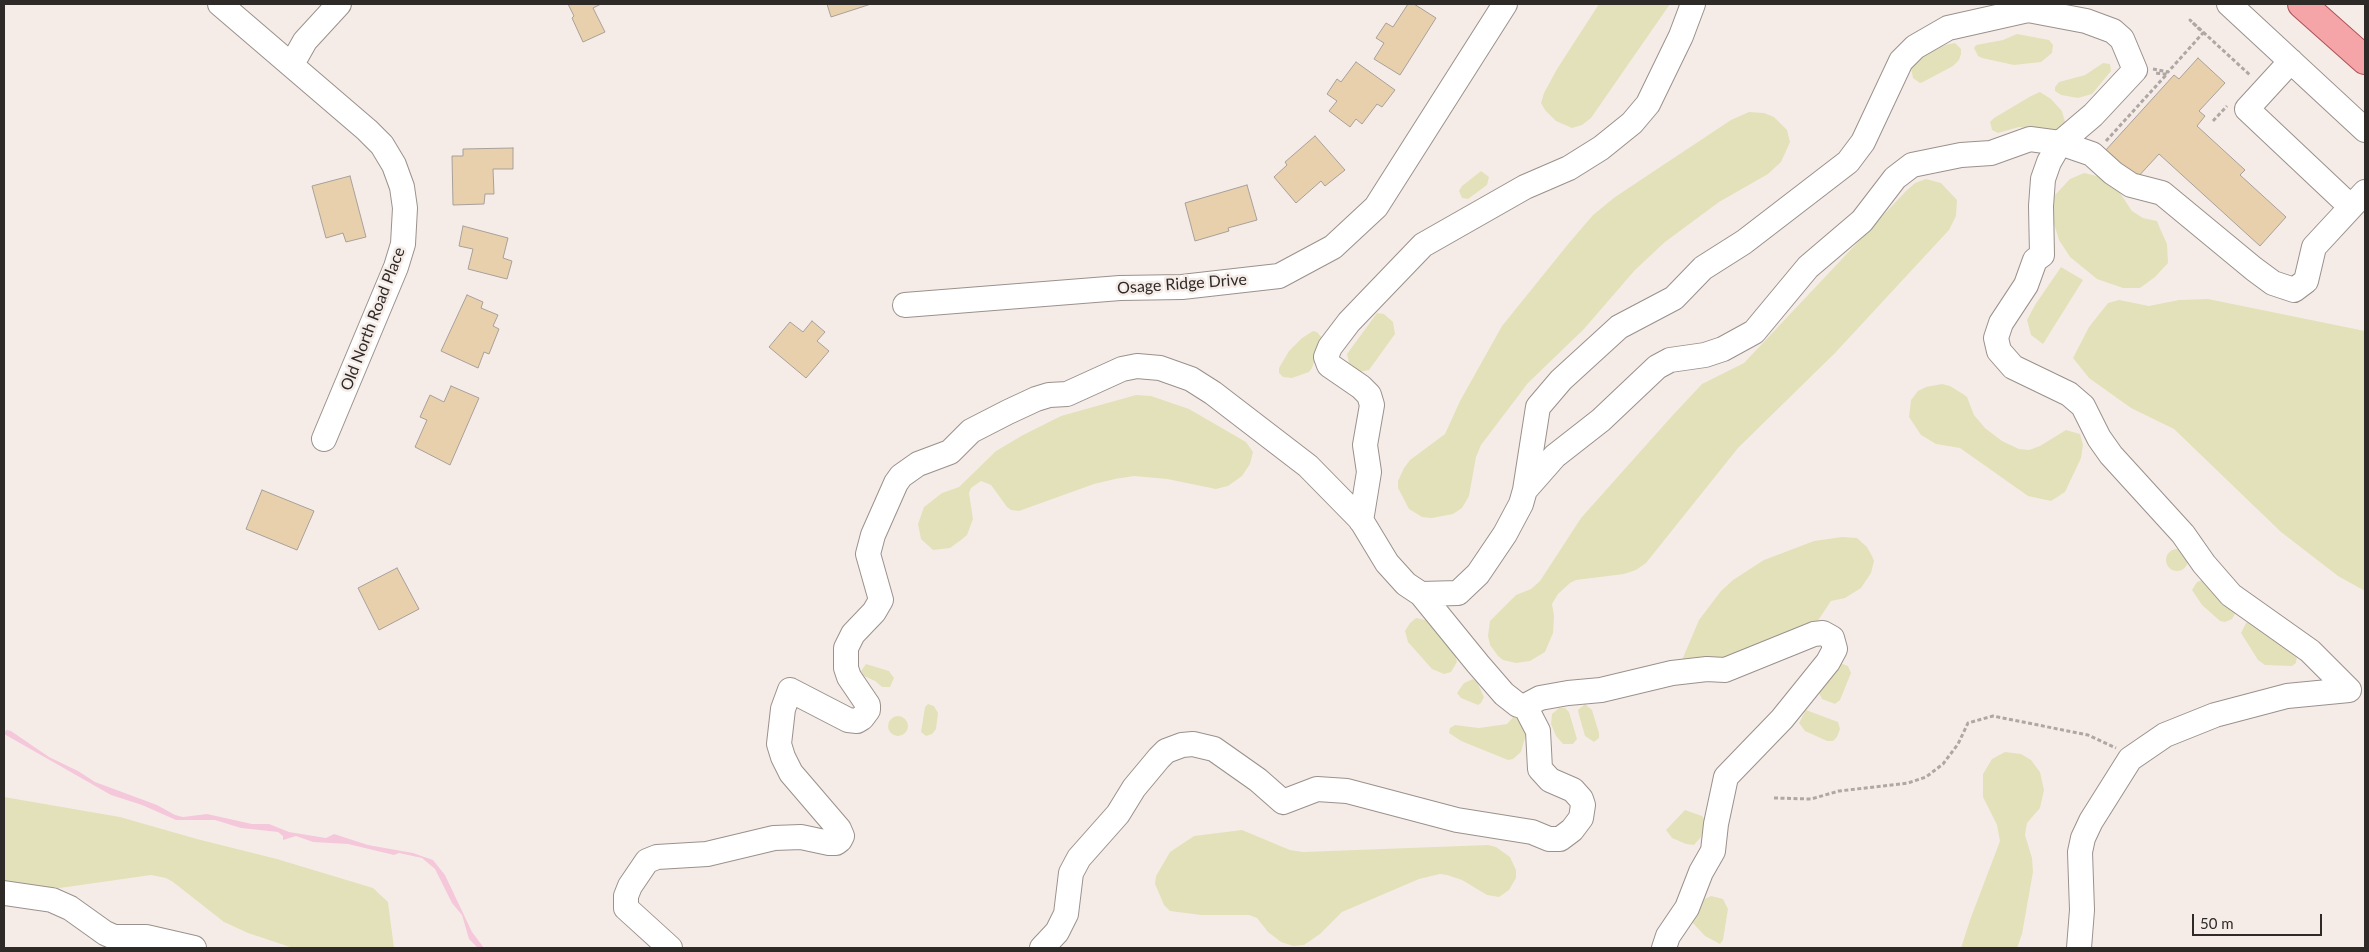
<!DOCTYPE html>
<html>
<head>
<meta charset="utf-8">
<style>
  body { margin:0 }
  #map { position:relative; width:2369px; height:952px; overflow:hidden; background:#f6ece7; font-family:Lato,sans-serif }
  canvas { display:block }
  .frame { position:absolute; inset:0; border:5px solid #2e2a28; pointer-events:none }
  .scale { position:absolute; left:2192px; top:914px; width:130px; height:22px; box-sizing:border-box; border:2px solid #2e2a28; border-top:0; padding-left:6px; font-size:15px; line-height:18px; white-space:nowrap; color:#2e2a28; -webkit-text-stroke:4px #f6ece7; paint-order:stroke }
</style>
</head>
<body>
<div id="map">
<canvas width="2369" height="952"></canvas>
<div class="frame"></div>
<div class="scale">50 m</div>
</div>
<script>
const c = document.querySelector('canvas').getContext('2d');
c.lineJoin = 'round';
function fill(path, color) { c.fillStyle = color; c.fill(path, 'evenodd'); }
const toPath = rows => new Path2D(rows.map(r => 'M' + r).join(''));
function stroke(path, color, width, dash) { c.strokeStyle = color; c.lineWidth = width; c.lineCap = dash ? 'butt' : 'round'; c.setLineDash(dash || []); c.stroke(path); }
function label(font, color, halo, rows, align = 'center') {
  c.font = font + ' Lato,sans-serif'; c.lineWidth = 5; c.setLineDash([]); c.textBaseline = 'middle'; c.strokeStyle = halo; c.fillStyle = color; for (const [text, x, y, turn = 0] of rows) {
    c.save(); c.translate(x, y); c.rotate((+turn || 0) * Math.PI / 180); c.textAlign = isNaN(turn) ? turn : align; if (halo) c.strokeText(text, 0, 0); c.fillText(text, 0, 0); c.restore();
  }
}
fill(toPath([
  [1599,4,1670,4,1591,118,1582,125,1572,128,1556,121,1545,110,1541,103,1544,93,1557,69],
  [2017,34,2049,40,2053,45,2052,53,2041,62,2014,65,1982,58,1978,56,1974,48,1976,45,2003,40],
  [1955,43,1961,49,1961,54,1959,60,1953,66,1923,82,1920,83,1913,78,1911,68,1921,57,1945,45],
  [2103,63,2110,64,2111,71,2092,94,2078,98,2061,95,2055,91,2055,87,2059,82,2085,75],
  [2040,92,2051,99,2062,111,2065,122,2060,129,2052,131,2019,127,1998,133,1992,130,1990,122,1994,118,2031,96],
  [1749,112,1764,113,1774,117,1787,130,1790,142,1781,162,1768,174,1719,202,1665,242,1635,270,1584,329,1528,383,1481,445,1476,457,1469,496,1462,508,1453,514,1432,518,1422,517,1409,509,1398,488,1398,481,1404,468,1410,460,1445,434,1460,401,1502,326,1569,243,1593,215,1615,197,1731,120],
  [1481,171,1489,177,1487,185,1468,199,1462,198,1459,191,1462,186],
  [2084,173,2101,177,2118,190,2132,211,2143,218,2157,221,2159,226,2167,244,2168,263,2155,277,2140,288,2123,288,2097,279,2070,257,2059,240,2050,211,2053,197,2070,179],
  [1926,179,1941,183,1957,200,1956,216,1949,230,1835,353,1738,448,1646,563,1636,570,1624,574,1576,580,1570,583,1558,594,1552,604,1554,616,1553,633,1545,652,1530,661,1516,663,1503,660,1498,656,1490,645,1488,636,1490,621,1516,595,1531,589,1540,581,1581,518,1672,416,1702,384,1744,363,1906,191,1915,183],
  [2061,267,2083,280,2043,344,2031,335,2027,320,2035,305],
  [2208,299,2365,331,2365,591,2338,576,2281,532,2174,429,2131,408,2089,378,2073,358,2089,327,2108,303,2119,300,2149,306,2179,300],
  [1377,313,1384,314,1393,322,1395,334,1369,370,1359,372,1349,363,1347,354],
  [1313,331,1317,332,1322,338,1312,368,1309,372,1292,378,1283,377,1279,373,1279,368,1289,351,1302,338],
  [1942,384,1950,386,1963,394,1967,397,1974,415,1985,428,2002,441,2019,449,2029,450,2040,446,2066,430,2080,434,2083,445,2081,458,2065,492,2051,501,2028,496,1960,448,1936,444,1921,435,1909,417,1911,400,1918,391,1926,387],
  [1136,395,1151,396,1189,409,1246,442,1253,452,1250,464,1242,476,1228,486,1216,489,1167,479,1134,476,1115,479,1094,484,1019,511,1011,510,1007,507,991,485,981,481,971,488,969,493,973,519,967,535,961,540,950,548,933,550,921,539,918,524,924,507,942,493,959,487,996,451,1023,435,1061,416],
  [1842,537,1857,538,1867,547,1872,556,1874,561,1871,573,1861,588,1845,598,1831,601,1817,622,1805,631,1739,661,1686,664,1682,660,1699,620,1721,591,1733,580,1764,560,1814,541],
  '2166 560a11 11 0 1 1 22 0a11 11 0 1 1-22 0Z',
  [2203,580,2236,612,2232,619,2225,622,2220,621,2202,605,2192,590,2197,582],
  [1416,618,1430,621,1455,654,1457,662,1451,672,1444,674,1432,669,1408,642,1405,631,1410,623],
  [2252,620,2297,656,2296,663,2292,666,2265,665,2258,660,2241,633,2246,623],
  [1840,663,1848,666,1851,673,1840,700,1835,704,1822,699,1818,691],
  [866,664,889,671,894,678,890,687,882,687,875,681,864,676,861,671],
  [1473,679,1477,682,1484,697,1481,703,1478,705,1461,698,1457,693,1464,683],
  [928,704,934,706,938,713,936,729,932,734,926,736,921,732,925,707],
  [1585,704,1592,710,1599,733,1599,738,1594,742,1585,736,1579,715,1578,710],
  [1559,708,1565,708,1569,712,1577,739,1573,744,1563,744,1556,736,1551,724,1552,714],
  [1806,710,1838,722,1840,729,1837,737,1833,741,1827,741,1805,731,1799,723],
  [1516,714,1527,731,1521,752,1513,759,1508,760,1461,741,1449,733,1450,728,1455,725,1479,728,1507,724],
  '888 726a10 10 0 1 1 20 0a10 10 0 1 1-20 0Z',
  [2005,752,2021,754,2031,760,2040,772,2044,790,2040,808,2027,823,2025,835,2032,858,2033,872,2022,934,2017,948,1961,948,1970,920,2000,841,1997,825,1983,797,1983,774,1992,759],
  [4,797,120,817,197,839,277,859,373,888,388,902,394,948,293,948,248,933,224,922,173,882,166,878,151,875,53,889,19,885,4,880],
  [1685,810,1702,816,1705,820,1701,837,1694,845,1686,844,1672,838,1666,830],
  [1242,830,1290,850,1303,852,1488,845,1496,847,1510,857,1516,870,1516,878,1509,890,1499,897,1487,895,1462,880,1447,875,1440,874,1419,879,1342,912,1320,934,1304,945,1293,946,1281,942,1268,932,1257,918,1249,915,1201,915,1170,911,1164,905,1155,884,1156,876,1170,852,1194,836],
  [1711,896,1723,899,1728,909,1723,940,1720,944,1705,936,1691,921,1698,902]
]), '#e3e1ba');
fill(toPath([
  [6,730,11,731,49,757,78,771,95,782,157,805,175,815,183,817,207,814,252,824,269,824,289,832,326,838,334,834,368,845,413,853,433,860,445,875,472,932,484,948,478,948,469,939,462,915,452,903,435,869,422,858,399,853,394,855,348,844,313,842,296,836,283,840,283,836,278,832,241,828,215,820,176,820,142,805,111,795,4,734]
]), '#f4c8da');
const building = toPath([
  [568,4,601,4,593,8,605,32,583,42,572,18,574,16,568,4],
  [827,4,871,4,831,17,827,4],
  [1408,4,1414,4,1436,18,1400,75,1374,59,1384,43,1376,38,1386,23,1393,27,1408,4],
  [2198,58,2225,83,2199,111,2205,116,2197,126,2245,170,2240,175,2286,217,2260,246,2159,154,2136,179,2105,151,2174,75,2179,79,2198,58],
  [1356,62,1395,90,1382,107,1377,104,1362,124,1356,119,1350,127,1329,111,1337,101,1327,94,1337,79,1341,82,1356,62],
  [1315,136,1345,170,1325,186,1321,181,1296,203,1274,177,1287,165,1285,162,1315,136],
  [513,148,513,169,493,169,494,194,485,194,484,204,453,205,452,156,463,156,463,149,513,148],
  [350,176,366,237,346,242,343,233,326,238,312,186,350,176],
  [1247,185,1257,220,1228,228,1229,231,1195,241,1185,203,1247,185],
  [463,226,508,238,503,258,512,261,507,279,468,269,473,249,459,246,463,226],
  [467,295,483,302,481,308,498,315,493,326,499,329,489,354,484,352,478,368,441,351,467,295],
  [812,321,825,332,817,341,829,351,806,378,769,347,790,322,803,332,812,321],
  [451,386,479,398,450,465,415,447,427,420,420,417,430,395,444,402,451,386],
  [262,490,314,511,297,550,246,529,262,490],
  [397,568,419,609,379,630,358,588,397,568]
]);
fill(building, '#e9d0ad');
stroke(building, '#a6a099', 1);
const minor = toPath([
  [220,4,367,130,382,145,394,165,402,187,405,208,403,244,396,267,324,439],
  [2229,4,2365,130],
  [2291,61,2247,109,2351,207],
  [292,64,305,41,339,4],
  [905,305,1120,288,1182,287,1279,276,1333,247,1376,207,1505,4],
  [1526,489,1555,456,1601,420,1657,367,1670,360,1705,355,1723,349,1754,332,1808,267,1862,221,1895,178,1912,165,1961,155,1991,153,2030,139,2060,143,2092,154,2113,173,2131,185,2162,193,2254,269,2273,283,2294,290,2306,281,2314,247,2365,192],
  [1361,521,1369,472,1365,445,1372,405,1369,395,1361,387,1329,365,1326,357,1330,347,1349,322,1423,245,1525,187,1569,168,1601,148,1632,123,1648,104,1681,36,1693,4],
  [1421,594,1458,593,1478,574,1505,534,1521,504,1525,490,1538,407,1561,380,1619,327,1674,298,1703,268,1744,242,1848,162,1863,142,1901,61,1915,47,1948,28,2028,10,2086,21,2113,31,2122,39,2135,70,2093,115,2060,143,2049,162,2043,179,2041,206,2042,255,2035,260,2026,285,2001,323,1996,338,1999,351,2013,367,2069,394,2083,406,2099,438,2111,455,2183,534,2204,564,2231,595,2310,651,2349,690,2287,696,2215,715,2165,735,2130,759,2091,821,2083,838,2080,852,2082,910,2079,948],
  [4,893,52,900,70,908,105,933,114,937,146,937,194,948],
  [670,948,626,908,626,896,630,886,647,861,657,857,707,854,774,838,801,837,829,843,836,843,840,840,842,836,839,829,791,773,783,757,779,744,783,709,790,690,848,720,857,721,862,718,868,710,868,705,849,677,846,668,846,648,853,634,874,612,881,600,868,554,873,535,896,483,901,476,918,464,950,452,971,431,1008,412,1036,399,1049,395,1067,394,1122,369,1137,366,1160,368,1191,379,1213,393,1308,466,1361,520,1387,563,1406,584,1421,594,1478,664,1504,694,1518,705,1525,706,1540,698,1568,693,1601,690,1672,673,1707,669,1725,670,1814,634,1823,633,1832,638,1835,649,1828,662,1782,719,1726,777,1716,824,1713,851,1701,872,1687,908,1668,936,1664,948],
  [1042,948,1057,932,1066,914,1071,873,1079,858,1118,814,1134,788,1159,758,1166,751,1182,745,1193,744,1214,749,1258,780,1283,802,1317,789,1347,791,1457,820,1532,832,1549,839,1560,839,1572,830,1581,818,1583,805,1581,799,1573,790,1550,780,1540,769,1538,731,1525,706]
]);
const major = toPath([
  [2302,4,2365,60]
]);
stroke(minor, '#9a918c', 26);
stroke(major, '#ab5355', 30);
stroke(toPath([
  [2153,69,2168,72,2203,33,2190,20,2251,76],
  [2213,121,2227,106],
  [2106,141,2167,74,2154,73],
  [1774,798,1811,799,1839,791,1908,783,1926,777,1943,764,1958,744,1968,723,1993,716,2088,735,2116,748]
]), '#afa7a3', 3, [4, 2.5]);
stroke(minor, '#fff', 24);
stroke(major, '#f5a5a7', 28);
label('16px', '#2e2a28', '#f6ece7', [
  ["Osage Ridge Drive",1182,284,-4],
  ["Old North Road Place",373,319,-69]
]);
</script>
</body>
</html>
